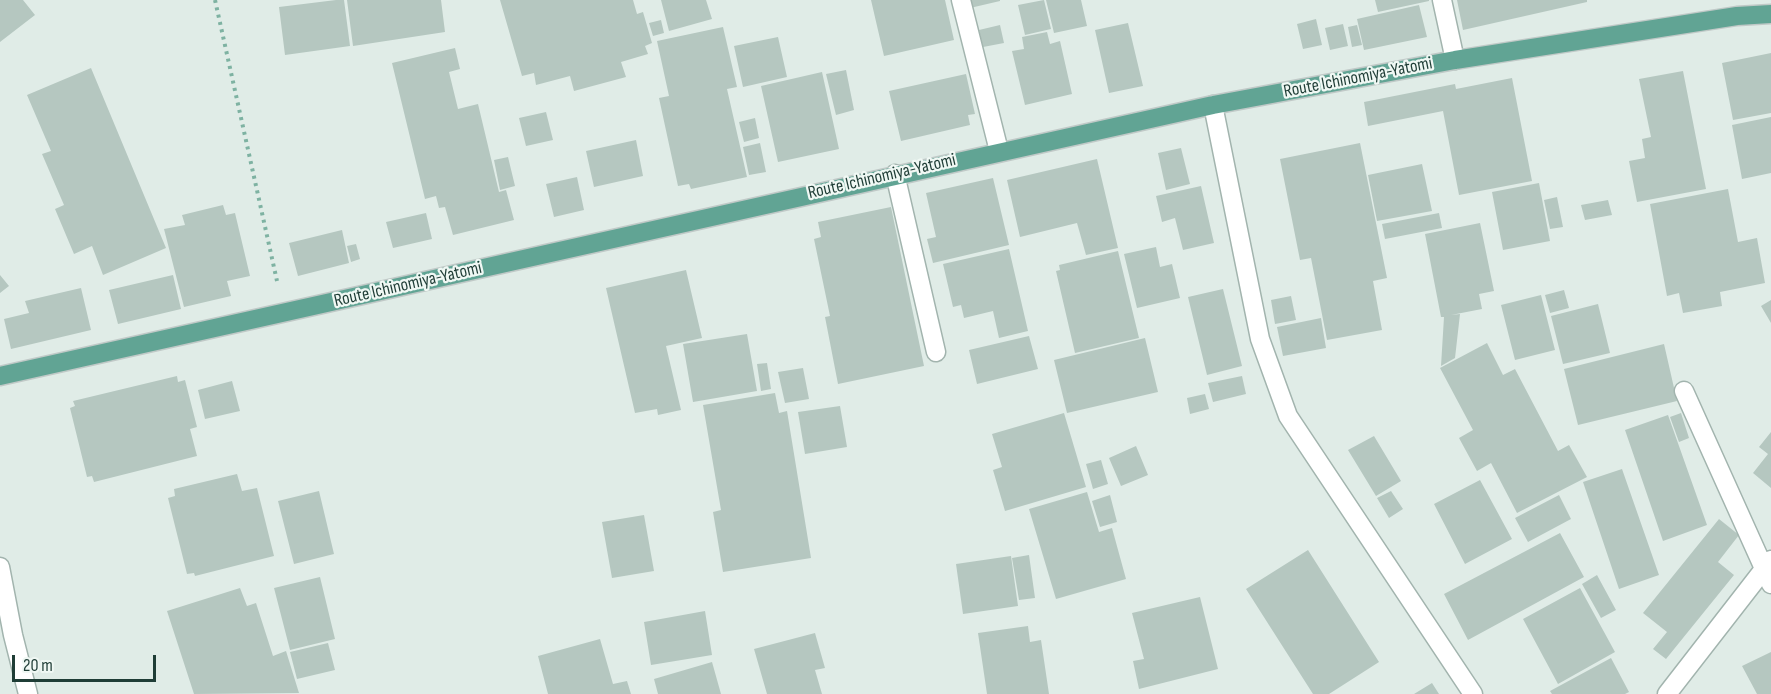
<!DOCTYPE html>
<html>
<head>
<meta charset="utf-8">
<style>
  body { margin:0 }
  #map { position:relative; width:1771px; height:694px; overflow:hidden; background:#e0ece7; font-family:"Sofia Sans Condensed",sans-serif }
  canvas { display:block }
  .scale { position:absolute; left:12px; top:655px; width:144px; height:27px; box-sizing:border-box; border:3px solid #1f3d36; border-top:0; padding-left:8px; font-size:18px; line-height:21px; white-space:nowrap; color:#1f3d36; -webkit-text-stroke:4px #f0f8f4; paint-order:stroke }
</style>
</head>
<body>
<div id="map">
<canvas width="1771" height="694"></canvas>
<div class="scale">20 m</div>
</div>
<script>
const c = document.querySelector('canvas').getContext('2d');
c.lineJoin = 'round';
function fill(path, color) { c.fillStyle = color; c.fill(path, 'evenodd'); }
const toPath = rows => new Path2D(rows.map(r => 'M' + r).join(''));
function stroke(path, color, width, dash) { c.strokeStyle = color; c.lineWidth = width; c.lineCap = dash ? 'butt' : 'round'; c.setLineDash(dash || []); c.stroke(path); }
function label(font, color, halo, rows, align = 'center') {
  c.font = font + ' "Sofia Sans Condensed",sans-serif'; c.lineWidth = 4.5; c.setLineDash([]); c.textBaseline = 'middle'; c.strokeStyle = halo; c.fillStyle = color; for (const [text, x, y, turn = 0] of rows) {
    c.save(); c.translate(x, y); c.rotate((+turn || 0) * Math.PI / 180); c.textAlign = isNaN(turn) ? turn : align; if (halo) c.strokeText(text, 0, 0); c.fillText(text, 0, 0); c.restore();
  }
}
fill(toPath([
  [0,0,23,0,35,15,0,42],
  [336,0,344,0,350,46,285,55,279,7],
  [347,0,441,0,445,32,353,46],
  [500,0,633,0,637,14,643,12,652,43,645,46,648,54,621,62,626,77,574,91,570,76,536,85,534,73,522,76],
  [661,0,706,0,712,19,669,31],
  [871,0,945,0,954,40,884,56],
  [969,0,1000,0,1000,1,970,8],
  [1044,0,1051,29,1025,35,1018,5],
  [1046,0,1081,0,1087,26,1054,33],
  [1375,0,1429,0,1429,1,1378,12],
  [1457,0,1587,0,1587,2,1463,30],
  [1419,5,1427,37,1364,50,1357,19],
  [1316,19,1322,45,1303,49,1297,24],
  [661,20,664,33,653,36,649,23],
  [1128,23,1143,86,1109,93,1095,30],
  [1343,24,1348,46,1330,50,1325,28],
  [1000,25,1004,43,983,47,979,30],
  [1357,25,1362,45,1352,47,1348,27],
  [723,27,737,87,727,89,747,177,691,189,689,184,678,186,659,98,669,96,657,41],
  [1047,32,1050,44,1060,41,1072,94,1025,105,1012,51,1024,49,1022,37],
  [778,37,787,77,743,87,734,46],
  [455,48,460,69,449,72,458,109,478,104,499,192,506,190,514,220,453,235,445,207,439,208,436,196,425,199,392,63],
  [1771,53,1771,113,1733,120,1722,63],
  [91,68,166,248,103,275,92,246,74,254,55,209,64,205,42,154,51,151,27,95],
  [846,70,854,110,836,115,826,74],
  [1683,71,1706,189,1637,202,1629,161,1645,158,1642,139,1651,137,1639,79],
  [822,72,839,149,778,162,761,86],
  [966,74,975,114,968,115,970,125,901,141,889,91],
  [1512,78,1532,181,1459,195,1443,111,1368,126,1364,102,1455,84,1456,89],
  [546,112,553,140,526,146,519,118],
  [1771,117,1771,173,1742,179,1732,125],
  [755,118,759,138,744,142,739,122],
  [636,140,643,176,594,187,586,151],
  [760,143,766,172,749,175,743,147],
  [1360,143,1387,278,1373,281,1382,330,1327,340,1311,258,1300,260,1280,159],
  [1181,148,1190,184,1166,190,1158,153],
  [508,157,515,186,500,190,494,160],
  [1097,159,1118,248,1086,255,1077,223,1020,237,1007,180],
  [1422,164,1432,211,1377,221,1368,175],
  [577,177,584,210,554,217,546,184],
  [993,178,1009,245,933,263,927,239,936,237,926,193],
  [1539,183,1550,241,1503,250,1492,192],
  [1201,186,1214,243,1183,250,1175,218,1162,222,1156,196],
  [1728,189,1738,242,1757,238,1765,283,1720,292,1722,306,1683,313,1679,293,1667,296,1650,204],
  [1557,197,1563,227,1550,229,1544,200],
  [1608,200,1612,215,1585,220,1581,205],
  [223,205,226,215,235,213,250,276,227,281,231,296,184,307,164,229,185,225,182,215],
  [891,207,924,366,838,384,825,317,830,316,814,239,821,237,818,222],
  [426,213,432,239,393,248,386,222],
  [1439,213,1442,228,1385,239,1382,224],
  [1480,223,1494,291,1479,294,1482,309,1451,315,1460,314,1455,358,1441,366,1444,317,1441,317,1425,234],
  [342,230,349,263,298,276,289,243],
  [356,244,360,259,351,262,347,246],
  [1156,247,1160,267,1172,264,1180,298,1137,308,1124,254],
  [1009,249,1028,331,999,338,993,311,964,318,961,305,953,307,943,264],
  [1118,251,1139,338,1075,353,1056,271,1060,270,1059,265],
  [686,270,702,338,666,346,681,410,658,415,657,409,635,413,606,288],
  [0,275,9,286,0,293],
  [173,275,181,309,118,324,109,290],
  [81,288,91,330,11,349,4,319,29,313,25,301],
  [1223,289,1242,366,1207,375,1188,297],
  [1564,290,1569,308,1550,313,1545,295],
  [1541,295,1555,350,1515,360,1501,305],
  [1291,296,1296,320,1275,324,1271,300],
  [1771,300,1771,323,1761,306],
  [1598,304,1610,353,1563,364,1551,316],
  [1321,318,1326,348,1283,356,1277,327],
  [747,334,757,391,693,402,683,344],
  [1029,336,1038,369,977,384,969,350],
  [1145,338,1158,392,1067,413,1054,360],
  [1487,343,1503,375,1515,369,1558,451,1569,445,1587,477,1517,513,1491,463,1477,471,1459,438,1473,430,1440,368],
  [1664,344,1677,401,1578,425,1564,369],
  [767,363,771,389,761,391,757,364],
  [803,368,809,399,785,403,778,372],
  [177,376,178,382,185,380,197,427,190,429,197,456,94,482,92,476,87,477,70,408,75,406,73,401],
  [1242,376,1246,394,1213,402,1208,383],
  [232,381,240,411,205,419,198,390],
  [775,393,779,413,787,411,811,558,723,572,713,512,721,510,703,405],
  [1205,394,1209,409,1190,414,1187,398],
  [840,406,847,447,805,454,798,412],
  [1064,413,1086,487,1005,511,993,470,1002,467,992,434],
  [1681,413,1689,438,1679,442,1670,417],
  [1668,415,1707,525,1663,541,1625,430],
  [1771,432,1771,488,1753,473,1768,454,1759,447],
  [1374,436,1401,481,1376,496,1348,450],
  [1136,446,1148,475,1121,486,1109,458],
  [1101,460,1108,484,1093,489,1086,464],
  [1622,469,1659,575,1619,589,1583,482],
  [237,474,242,491,257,488,274,556,195,576,194,573,187,574,168,498,175,496,174,489],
  [1480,480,1512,539,1465,564,1434,504],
  [319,491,334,554,294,564,278,501],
  [1391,491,1403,509,1389,518,1377,498],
  [1087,492,1099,532,1112,528,1126,579,1056,599,1029,509],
  [1110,495,1117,522,1100,527,1092,501],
  [1559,495,1571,519,1528,542,1515,518],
  [644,515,654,571,612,578,602,522],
  [1719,519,1739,535,1718,562,1734,575,1666,659,1653,649,1667,632,1643,613],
  [1560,533,1584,577,1468,640,1444,594],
  [1308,550,1379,662,1329,694,1313,694,1246,589],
  [1029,555,1035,598,1019,600,1012,558],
  [1011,556,1018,606,963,614,956,564],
  [1597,575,1616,610,1601,618,1582,584],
  [320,577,335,639,290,650,274,588],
  [240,588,247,606,256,603,273,656,286,651,299,693,194,694,167,611],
  [1580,588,1615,652,1558,684,1523,619],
  [1200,597,1218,669,1139,689,1133,661,1144,659,1132,613],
  [705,611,712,655,651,665,644,622],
  [1028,626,1030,642,1041,640,1049,694,987,694,978,633],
  [815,633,825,668,815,670,822,694,767,694,754,649],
  [600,639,613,684,627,681,631,694,548,694,538,656],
  [328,643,335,670,297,679,290,652],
  [1771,652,1771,694,1757,694,1742,666],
  [1611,658,1629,692,1625,694,1552,694,1550,691],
  [712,662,721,694,658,694,654,679],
  [1432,683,1439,694,1414,694]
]), '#b5c7c0');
const minor = toPath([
  [961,0,999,151],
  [1442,0,1455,60],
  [1213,105,1260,339,1288,416,1473,694],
  [895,174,936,352],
  [1684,391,1771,584],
  [0,567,13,635,28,694],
  [1667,694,1771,560]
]);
const major = toPath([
  [0,376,1213,105,1455,60,1737,16,1771,14]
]);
stroke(minor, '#a2b4ae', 21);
stroke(major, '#c0c9c7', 21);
stroke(toPath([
  [215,0,277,281]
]), '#7eb2a2', 4, [3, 4.5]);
stroke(minor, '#fff', 18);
stroke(major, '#61a494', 18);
label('18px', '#1f3d36', '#f0f8f4', [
  ["Route Ichinomiya-Yatomi",1358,78,-11],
  ["Route Ichinomiya-Yatomi",882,177,-13],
  ["Route Ichinomiya-Yatomi",408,285,-13]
]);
</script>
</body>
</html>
